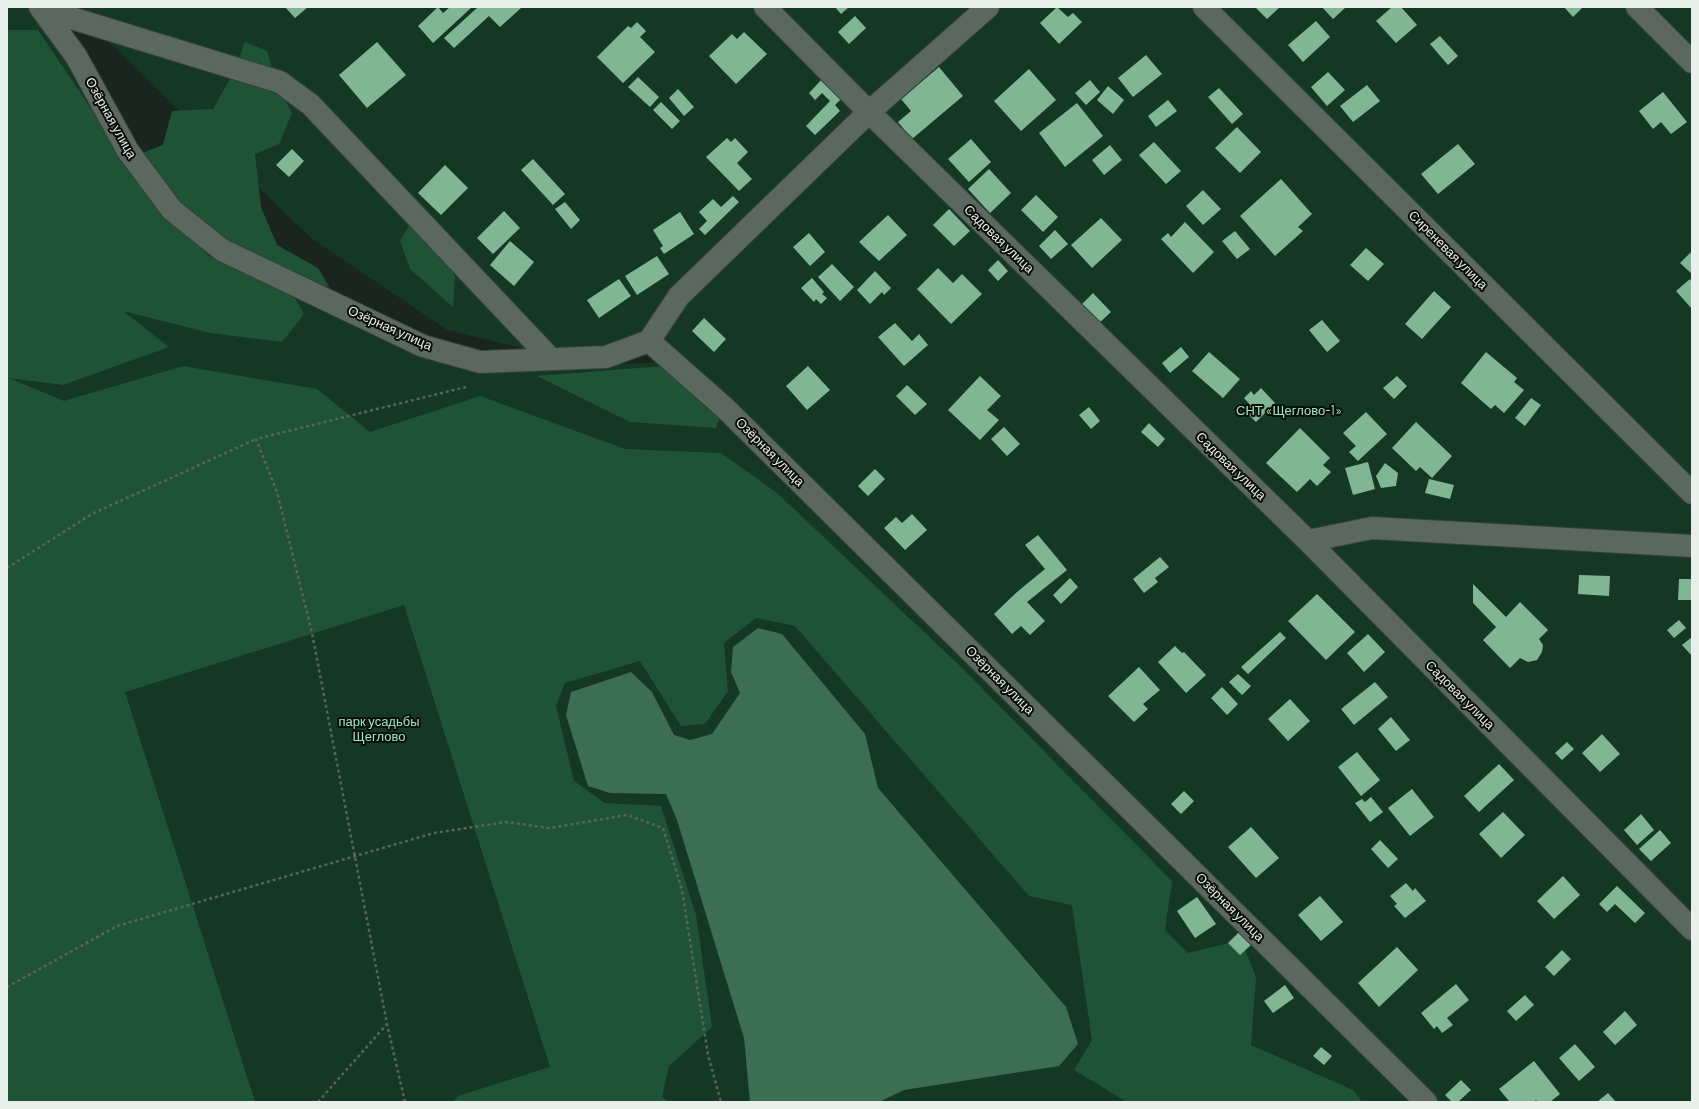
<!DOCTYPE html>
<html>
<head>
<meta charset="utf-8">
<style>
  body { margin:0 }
  #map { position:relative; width:1699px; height:1109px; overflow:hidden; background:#19251e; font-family:Barlow,sans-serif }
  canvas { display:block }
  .frame { position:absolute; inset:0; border:8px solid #e9f0eb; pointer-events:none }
</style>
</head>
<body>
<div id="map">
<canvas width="1699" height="1109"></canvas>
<div class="frame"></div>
</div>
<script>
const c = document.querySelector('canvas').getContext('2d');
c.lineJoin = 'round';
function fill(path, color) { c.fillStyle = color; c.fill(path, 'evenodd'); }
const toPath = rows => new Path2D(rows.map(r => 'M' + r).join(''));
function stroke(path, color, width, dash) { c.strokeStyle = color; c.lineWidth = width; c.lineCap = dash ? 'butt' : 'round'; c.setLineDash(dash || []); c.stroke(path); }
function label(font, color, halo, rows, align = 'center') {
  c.font = font + ' Barlow,sans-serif'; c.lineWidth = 4; c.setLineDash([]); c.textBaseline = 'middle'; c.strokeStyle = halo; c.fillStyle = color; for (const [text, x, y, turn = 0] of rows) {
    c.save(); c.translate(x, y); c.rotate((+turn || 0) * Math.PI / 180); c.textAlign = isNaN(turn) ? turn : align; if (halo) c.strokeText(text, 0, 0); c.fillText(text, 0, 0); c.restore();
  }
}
fill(toPath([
  [7,7,28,7,38,17,167,218,479,372,660,362,637,349,522,348,447,330,311,238,111,44,81,7,1692,7,1692,1102,7,1102]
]), '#153824');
fill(toPath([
  [7,30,38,30,142,184,209,256,284,278,304,314,282,342,210,333,123,311,169,347,63,385,9,378,64,401,183,366,317,389,370,432,480,396,625,449,721,453,777,493,959,665,1172,881,1165,930,1188,953,1241,940,1256,977,1251,1045,1353,1090,1362,1102,1127,1102,1074,1070,1092,1040,1072,905,1029,896,795,626,756,618,724,643,728,691,705,724,681,726,640,661,565,683,556,706,574,781,605,803,661,806,696,915,712,1027,669,1066,662,1097,669,1102,453,1102,458,1096,550,1067,404,605,125,692,255,1102,7,1102],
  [245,42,267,51,278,87,292,113,279,144,255,154,261,207,277,245,318,268,330,288,235,248,185,208,137,155,163,145,172,111,213,109,235,70],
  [411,222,436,242,455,276,453,307,410,269,400,241],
  [664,366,721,413,716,428,630,422,537,376]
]), '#1f5336');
fill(toPath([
  [758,628,782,634,865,734,878,788,1066,1007,1078,1044,1059,1066,904,1090,879,1102,750,1102,744,1038,677,820,666,794,610,793,588,786,566,715,571,692,631,672,652,692,674,735,690,740,712,734,740,693,731,672,733,647]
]), '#3c6f51');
fill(toPath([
  [285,7,308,7,295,18],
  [438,7,443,13,450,7,472,7,433,43,418,26],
  [478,7,520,7,521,8,500,27,489,16,454,48,444,38],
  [835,7,849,7,841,14],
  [1057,7,1068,17,1073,13,1082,22,1059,44,1040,23],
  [1255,7,1280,7,1267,19],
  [1322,7,1346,7,1333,19],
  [1392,7,1401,7,1417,25,1396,43,1376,21],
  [1564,7,1583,7,1573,17],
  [855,16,866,28,849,44,838,32],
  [1316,21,1330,37,1303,62,1288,45],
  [637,22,646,31,640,37,655,52,623,83,597,57,628,26,631,28],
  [744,32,767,54,736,84,709,56,732,34,737,39],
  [1440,36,1458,56,1448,65,1430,44],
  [377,42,406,75,367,108,339,75],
  [1146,55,1162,74,1133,97,1118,78],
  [939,67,963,96,912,139,898,122,911,111,901,99],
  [1029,69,1056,100,1021,131,994,101],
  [1328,72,1345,90,1327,106,1311,87],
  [638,77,659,97,650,107,628,87],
  [824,77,844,96,835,105,840,111,815,135,806,126,830,101,822,93,815,100,809,93],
  [1090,80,1100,92,1086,105,1075,93],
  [1367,85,1380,101,1353,122,1340,106],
  [1108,86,1124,100,1113,114,1097,100],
  [1219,88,1243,114,1232,124,1208,97],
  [678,89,694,107,684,116,669,98],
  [1663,92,1687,122,1671,134,1661,122,1653,129,1639,111],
  [1168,100,1177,111,1156,127,1148,116],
  [661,102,680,121,672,129,653,110],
  [1077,103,1103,136,1065,167,1039,133],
  [1237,127,1261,152,1240,173,1215,148],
  [727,138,731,142,735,138,748,152,737,163,752,179,739,191,706,157],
  [971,139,991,162,969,182,948,159],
  [1154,142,1181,171,1166,184,1139,155],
  [1458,144,1475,164,1438,194,1421,174],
  [1110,145,1122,160,1104,175,1092,160],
  [292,149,304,161,289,177,276,165],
  [533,159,565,194,553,205,521,170],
  [445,165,468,188,441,215,418,193],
  [989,169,1011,193,990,213,968,189],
  [1281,179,1312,214,1298,227,1303,231,1275,256,1240,216],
  [1203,190,1221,209,1203,225,1186,206],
  [1036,195,1058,217,1043,232,1021,210],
  [733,196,739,202,705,235,699,229,707,221,699,212,713,199,721,207],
  [565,202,580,220,571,229,555,209],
  [949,209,970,231,954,246,933,225],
  [504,211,520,228,493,254,477,238],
  [680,212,694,234,664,254,660,248,663,246,653,230],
  [888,215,907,235,879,261,859,242],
  [1101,218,1122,240,1092,268,1071,245],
  [1185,222,1214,252,1193,273,1161,239,1168,233,1171,237],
  [1055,230,1068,244,1051,259,1039,246],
  [1235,231,1250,249,1237,259,1222,241],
  [809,233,825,252,810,266,793,247],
  [510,241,534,262,514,286,490,265],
  [1366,248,1384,264,1368,281,1350,265],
  [1692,251,1692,274,1680,263],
  [657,256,669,274,637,295,625,276],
  [998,260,1008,271,998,281,988,270],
  [832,264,854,287,840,301,818,277],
  [938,268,953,283,962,274,982,294,951,324,917,289],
  [875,271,891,288,884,295,882,292,870,304,857,290],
  [812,278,824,292,822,294,827,298,821,304,816,299,814,302,801,288],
  [619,279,631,296,599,318,587,300],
  [1690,279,1692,282,1692,309,1676,291],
  [1434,291,1451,307,1422,339,1405,324],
  [1093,293,1111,312,1098,324,1080,306],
  [704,318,726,339,714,352,692,331],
  [1322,320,1340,341,1327,352,1309,330],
  [895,323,912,341,919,334,928,345,904,366,878,337],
  [1181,347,1189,357,1170,373,1162,363],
  [1209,352,1240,379,1223,398,1192,371],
  [1486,352,1517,378,1514,382,1524,390,1504,413,1495,405,1491,409,1461,383],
  [808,366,830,390,807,410,786,386],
  [980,376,1001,396,987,410,999,420,980,440,948,410],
  [1397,376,1407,386,1394,399,1383,388],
  [907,385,927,404,915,415,896,396],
  [1261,388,1275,403,1256,422,1245,411,1251,406,1244,398,1251,391,1254,395],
  [1531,398,1541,405,1525,426,1515,418],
  [1089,407,1100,421,1091,429,1079,415],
  [1366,412,1387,434,1358,461,1349,452,1356,446,1343,433],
  [1416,422,1452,456,1432,478,1420,467,1416,471,1392,448],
  [1149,423,1165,439,1158,447,1141,432],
  [1004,427,1020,444,1007,456,991,439],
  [1300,428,1330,458,1323,465,1331,472,1317,486,1310,479,1297,492,1266,463],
  [1368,462,1375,489,1353,495,1345,468],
  [1385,463,1398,473,1396,486,1381,488,1376,476],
  [875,469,885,479,868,496,858,486],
  [1429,479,1454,485,1450,499,1425,493],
  [912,514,927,530,905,550,884,528,896,517,902,523],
  [1038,535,1067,570,1027,602,1045,621,1030,635,1021,626,1012,634,994,614,1017,592,1045,569,1025,545],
  [1160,557,1169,567,1155,578,1158,582,1144,593,1133,579],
  [1579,575,1610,576,1609,596,1578,594],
  [1070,578,1078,587,1061,604,1053,595],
  [1679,579,1692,579,1692,600,1678,600],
  [1473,584,1506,617,1520,602,1548,630,1539,639,1543,645,1542,652,1537,660,1528,662,1520,658,1510,668,1483,640,1496,627,1473,603],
  [1317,594,1355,632,1326,660,1288,621],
  [1679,620,1686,628,1674,638,1667,630],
  [1280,632,1286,638,1248,674,1241,667],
  [1368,634,1385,652,1364,672,1347,653],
  [1692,637,1692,656,1682,645],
  [1175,646,1182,653,1184,652,1206,675,1186,693,1158,662],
  [1139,667,1160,690,1143,704,1148,709,1134,722,1108,696],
  [1238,674,1251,686,1242,695,1229,682],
  [1375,682,1388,697,1354,725,1341,709],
  [1222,687,1238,704,1227,715,1211,698],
  [1290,699,1310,721,1288,741,1268,719],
  [1391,717,1410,740,1396,751,1378,729],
  [1602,734,1620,754,1600,772,1582,753],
  [1567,742,1574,749,1562,760,1555,753],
  [1357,752,1380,780,1361,796,1338,767],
  [1499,764,1514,780,1479,812,1464,796],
  [1412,789,1434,817,1410,836,1388,808],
  [1184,791,1194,801,1181,814,1171,804],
  [1371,797,1383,812,1370,822,1355,803,1362,799,1365,802],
  [1503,812,1525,835,1501,858,1479,834],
  [1641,814,1654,830,1637,845,1624,830],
  [1251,827,1279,858,1256,878,1228,847],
  [1660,830,1671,843,1651,861,1639,849],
  [1380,840,1398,859,1388,868,1371,849],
  [1563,876,1580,895,1554,919,1537,901],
  [1406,883,1413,891,1415,888,1426,901,1405,918,1394,906,1397,904,1390,896],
  [1617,886,1645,913,1635,923,1615,904,1607,912,1599,904],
  [1320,896,1343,922,1321,941,1298,915],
  [1197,897,1216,924,1195,938,1177,911],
  [1239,932,1251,945,1240,955,1228,943],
  [1397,947,1418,970,1379,1007,1358,983],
  [1562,950,1571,959,1554,976,1545,967],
  [1456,984,1469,1000,1447,1018,1453,1025,1442,1033,1437,1026,1434,1029,1421,1013],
  [1285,985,1294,998,1273,1013,1264,1001],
  [1525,995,1534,1005,1516,1021,1507,1011],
  [1625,1011,1637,1025,1615,1045,1603,1032],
  [1575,1044,1595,1067,1579,1081,1559,1058],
  [1321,1047,1332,1056,1324,1065,1313,1056],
  [1534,1061,1560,1094,1550,1102,1538,1102,1536,1100,1534,1102,1508,1102,1509,1101,1499,1089],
  [1461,1080,1471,1090,1458,1102,1452,1102,1445,1095],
  [1608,1093,1616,1102,1597,1102]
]), '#81b695');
const minor = toPath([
  [40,7,76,56,128,151,172,210,222,250,423,346,480,362,606,357,649,341,726,409,1426,1102],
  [765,7,869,112,1308,541,1692,929],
  [1204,7,1692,493],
  [1637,7,1692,62],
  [42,9,280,82,311,105,551,359],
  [649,341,679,296,869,112,988,7],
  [1308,541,1372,528,1692,546]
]);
stroke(minor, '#37403a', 24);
stroke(toPath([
  [7,568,92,514,256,439],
  [7,987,117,926,434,833,506,822,549,828,627,815,663,828,682,890,708,1055,721,1102],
  [318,1102,387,1024],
  [405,1102,387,1024,312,633,277,492,256,439,466,387]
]), '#59645e', 2.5, [3, 3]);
stroke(minor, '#5b685f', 22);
label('13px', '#e9f0eb', '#080d0a', [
  ["Озёрная улица",111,118,61],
  ["Садовая улица",999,239,44],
  ["Сиреневая улица",1448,250,45],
  ["Озёрная улица",390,328,24],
  ["Озёрная улица",770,452,45],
  ["Садовая улица",1231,466,44],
  ["Озёрная улица",1000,680,45],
  ["Садовая улица",1460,695,45],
  ["Озёрная улица",1230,907,45]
]);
label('13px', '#9beaba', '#080d0a', [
  ["СНТ «Щеглово-1»",1289,411],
  ["парк усадьбы",379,722],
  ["Щеглово",379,737]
]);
</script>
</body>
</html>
